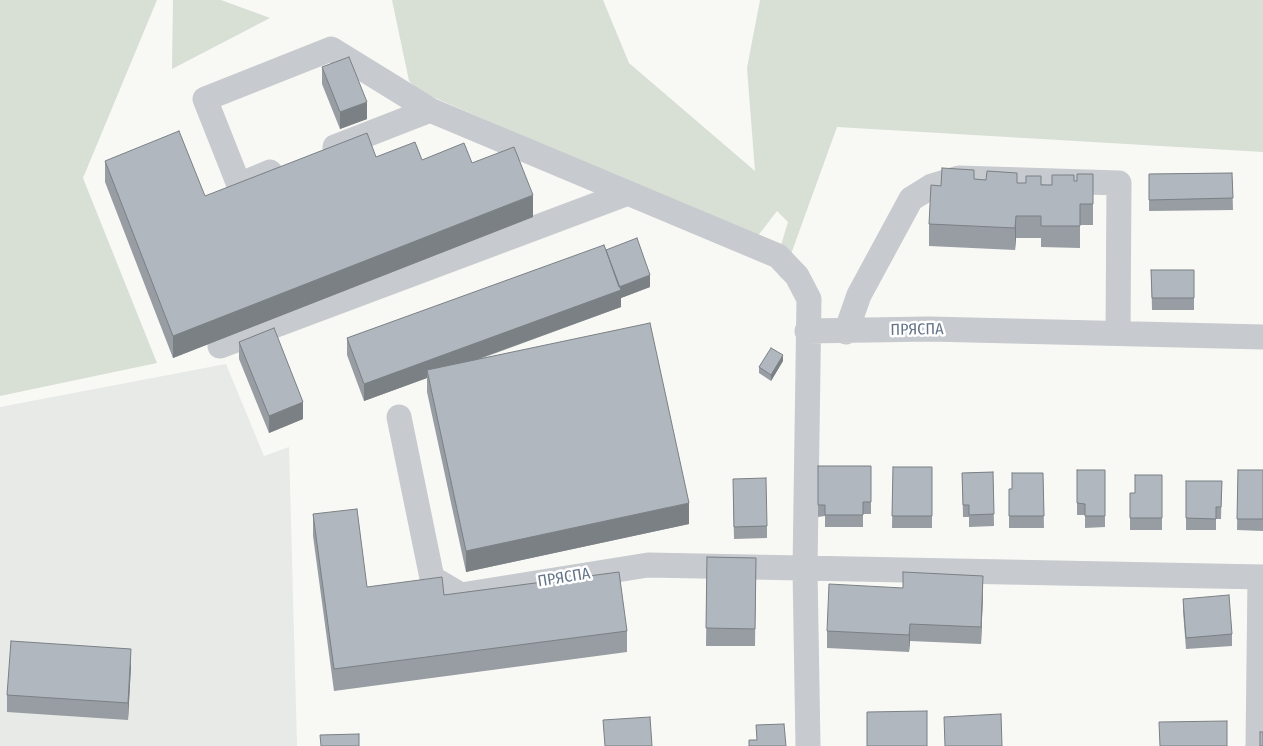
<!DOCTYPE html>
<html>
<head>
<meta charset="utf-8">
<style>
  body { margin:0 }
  canvas { display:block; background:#f8f8f4 }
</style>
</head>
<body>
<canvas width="1263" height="746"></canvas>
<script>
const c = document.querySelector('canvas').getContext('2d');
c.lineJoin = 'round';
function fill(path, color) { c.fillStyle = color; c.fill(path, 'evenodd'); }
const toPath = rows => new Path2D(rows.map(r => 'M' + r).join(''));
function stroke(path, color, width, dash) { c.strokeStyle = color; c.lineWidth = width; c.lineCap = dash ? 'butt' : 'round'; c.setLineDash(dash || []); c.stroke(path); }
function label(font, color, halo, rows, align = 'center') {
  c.font = font + ' "Fira Sans Condensed",sans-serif'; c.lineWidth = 5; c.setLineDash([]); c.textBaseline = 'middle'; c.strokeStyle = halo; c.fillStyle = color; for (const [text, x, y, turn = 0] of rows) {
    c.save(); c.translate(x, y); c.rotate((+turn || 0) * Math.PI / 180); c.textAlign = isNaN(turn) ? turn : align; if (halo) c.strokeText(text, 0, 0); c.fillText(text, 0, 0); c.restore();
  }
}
fill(toPath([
  [226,364,264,456,289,447,297,746,0,746,0,407]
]), '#e8eae8');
fill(toPath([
  [0,0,157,0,83,178,157,363,0,396],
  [173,0,221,0,270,18,172,69],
  [392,0,603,0,629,63,755,171,747,68,760,0,1263,0,1263,152,837,127,782,279,774,268,788,222,777,211,757,237,419,91,409,81]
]), '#d8e0d5');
stroke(toPath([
  [335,147,430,110,778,256,797,276,809,299,805,569,808,746],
  [270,172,239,185,205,99,331,49,430,110],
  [807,331,929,329,1263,337],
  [846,332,859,295,911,199,932,186,959,178,1119,183,1118,333],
  [220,346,628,193],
  [399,417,432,578,461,595,648,565,1263,577],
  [1258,746,1260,577]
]), '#c7cace', 25);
fill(toPath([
  [322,67,367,119,340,129,322,84],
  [376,157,472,163,533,217,173,358,105,182,105,161,205,196],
  [1232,173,1233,210,1149,211,1149,174],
  [1093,174,1093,225,1080,225,1080,248,1041,247,1041,238,1016,238,1015,250,929,246,929,224,941,186,974,179,1017,183,1052,185,1074,181,1077,181],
  [606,250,650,287,621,298,621,307,477,360,689,524,466,572,427,392,427,378,364,401,347,355,347,338],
  [1151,270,1194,298,1194,310,1152,310],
  [239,342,303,419,269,433,239,359],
  [783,361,771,381,759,373,759,367],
  [818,466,871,466,871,514,863,514,863,527,825,527,825,516,818,517],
  [893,467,932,467,932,528,892,528],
  [1077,470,1105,470,1105,527,1085,528,1085,515,1077,515],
  [1238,470,1263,470,1263,531,1237,530],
  [993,472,994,526,969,527,969,517,963,517,962,473],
  [1043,473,1044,528,1009,528,1009,489,1012,489],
  [1162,475,1162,530,1130,530,1130,493,1135,493],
  [1186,481,1222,481,1221,519,1216,519,1216,530,1186,530],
  [733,491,767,526,767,538,734,539],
  [313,514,367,587,444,595,627,631,627,652,334,691,313,536],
  [707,557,756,558,755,646,706,646],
  [983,593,981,644,910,641,909,652,827,648,827,631],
  [1183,599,1232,634,1232,646,1186,649,1183,611],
  [131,666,128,720,7,712,7,695]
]), '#979da3');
fill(toPath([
  [367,102,367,119,340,129,340,112],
  [533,195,533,217,173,358,173,336],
  [1016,216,1016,238,1015,250,1015,228],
  [650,275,650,287,621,298,621,307,428,377,427,370,427,378,364,401,364,384],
  [783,355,783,361,771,381,771,375],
  [303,402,303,419,269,433,269,416],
  [689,503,689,524,466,572,466,551],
  [983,576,983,593,981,644,981,627],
  [910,624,910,641,909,652,909,635],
  [131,649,131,666,128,720,128,703]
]), '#7b8085');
const building = toPath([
  [349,57,367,102,340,112,322,67,349,57],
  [179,131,205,196,367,133,376,157,415,142,422,160,464,143,472,163,514,147,533,195,173,336,105,161,179,131],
  [942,168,974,170,974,179,986,180,987,171,1017,173,1017,183,1026,183,1026,176,1041,176,1041,185,1052,185,1052,175,1074,175,1074,181,1077,181,1077,174,1093,174,1093,204,1080,204,1080,226,1041,226,1041,216,1016,216,1015,228,929,224,931,185,941,186,942,168],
  [1232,173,1233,198,1149,200,1149,174,1232,173],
  [637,238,650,275,619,287,606,250,637,238],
  [604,245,621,290,364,384,347,338,604,245],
  [1151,270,1194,270,1194,298,1152,298,1151,270],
  [650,323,689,503,466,551,427,370,650,323],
  [274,328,303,402,269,416,239,342,274,328],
  [771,348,783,355,771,375,759,367,771,348],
  [818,466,871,466,871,502,863,502,863,515,825,515,825,505,818,505,818,466],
  [893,467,932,467,932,516,892,516,893,467],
  [1077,470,1105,470,1105,516,1085,516,1085,504,1077,503,1077,470],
  [1238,470,1263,470,1263,519,1237,519,1238,470],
  [993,472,994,514,969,515,969,505,963,505,962,473,993,472],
  [1012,473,1043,473,1044,516,1009,516,1009,489,1012,489,1012,473],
  [1135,475,1162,475,1162,518,1130,518,1130,493,1135,493,1135,475],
  [766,478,767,526,734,527,733,479,766,478],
  [1186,481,1222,481,1221,507,1216,507,1216,519,1186,518,1186,481],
  [357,509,367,587,442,577,444,595,619,572,627,631,334,669,313,514,357,509],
  [707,557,756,558,755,629,706,628,707,557],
  [903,572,983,576,981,627,910,624,909,635,827,631,829,584,903,588,903,572],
  [1229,595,1232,634,1186,638,1183,599,1229,595],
  [11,641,131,649,128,703,7,695,11,641],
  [927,711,927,746,867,746,867,712,927,711],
  [1001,714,1002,746,945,746,944,717,1001,714],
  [650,717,652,746,605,746,603,720,650,717],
  [1227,721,1227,746,1160,746,1159,722,1227,721],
  [784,724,786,746,749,746,749,740,757,740,756,725,784,724],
  [1260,732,1263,732,1263,746,1260,746,1260,732],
  [359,734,359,746,321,746,320,735,359,734]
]);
fill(building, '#b0b7be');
stroke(building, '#7b8085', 1);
label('16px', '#647488', '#fff', [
  ["ПРЯСПА",917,330,-1],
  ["ПРЯСПА",564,578,-9]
]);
</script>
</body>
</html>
